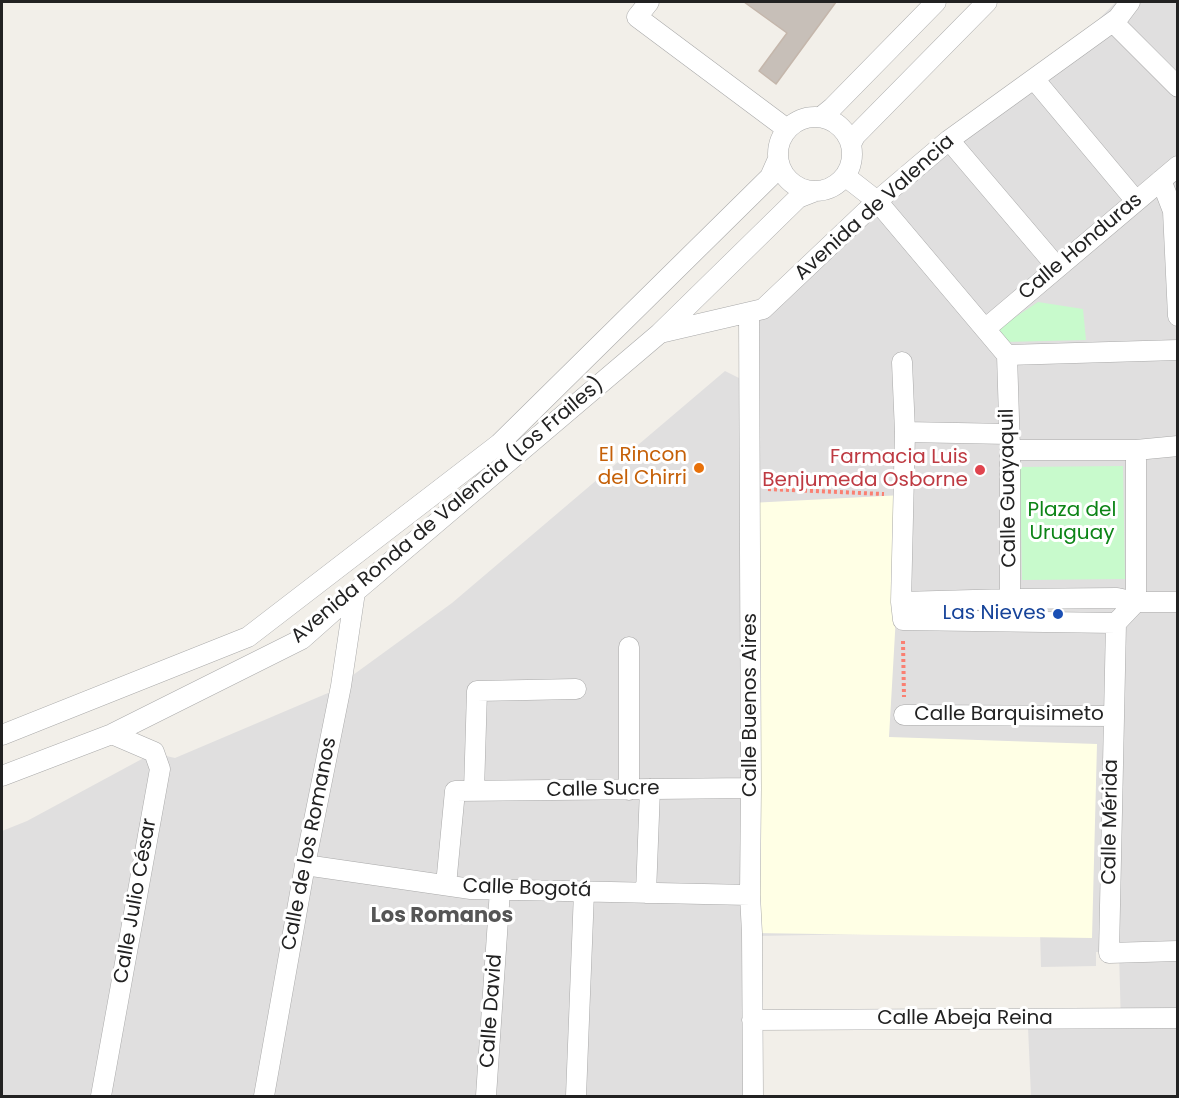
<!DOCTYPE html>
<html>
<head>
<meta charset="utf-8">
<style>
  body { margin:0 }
  #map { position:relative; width:1179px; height:1098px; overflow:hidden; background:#f2efe9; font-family:Poppins,sans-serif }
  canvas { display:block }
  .frame { position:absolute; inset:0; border:3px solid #222; pointer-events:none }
</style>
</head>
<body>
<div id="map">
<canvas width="1179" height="1098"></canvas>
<div class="frame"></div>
</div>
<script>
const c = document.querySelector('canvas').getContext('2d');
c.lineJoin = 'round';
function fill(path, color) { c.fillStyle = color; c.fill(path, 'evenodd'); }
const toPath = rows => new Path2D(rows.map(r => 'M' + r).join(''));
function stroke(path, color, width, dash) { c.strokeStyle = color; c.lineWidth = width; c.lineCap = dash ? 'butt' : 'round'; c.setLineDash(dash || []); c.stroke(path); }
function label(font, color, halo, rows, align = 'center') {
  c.font = font + ' Poppins,sans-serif'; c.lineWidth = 6; c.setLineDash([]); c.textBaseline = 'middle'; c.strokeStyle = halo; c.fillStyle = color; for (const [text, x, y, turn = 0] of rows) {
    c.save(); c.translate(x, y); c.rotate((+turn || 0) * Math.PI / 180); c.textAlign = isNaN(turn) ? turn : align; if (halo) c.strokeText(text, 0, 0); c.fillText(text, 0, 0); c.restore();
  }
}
fill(toPath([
  [1116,2,1177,2,1177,1096,1031,1096,1028,1027,1121,1026,1119,952,1096,952,1096,966,1041,967,1040,931,755,936,754,1096,2,1096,2,831,27,821,153,753,175,758,328,693,343,695,344,673,353,675,452,603,725,371,743,380,752,319,1060,58]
]), '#e0dfdf');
fill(toPath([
  [903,495,889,737,1097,744,1092,938,752,933,750,503]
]), '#ffffe5');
fill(toPath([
  [1038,302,1083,309,1086,340,1004,342,996,330],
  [1123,466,1125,579,1022,580,1020,467]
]), '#c8facc');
const building = toPath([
  [744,2,836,2,776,84,759,71,787,33,744,2]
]);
fill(building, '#c7bfb8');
stroke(building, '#c4b6ab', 1.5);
const minor = toPath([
  [649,2,637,17,787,129],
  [1113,22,1178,87],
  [1034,79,1136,201],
  [821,117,832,108,936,2],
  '778 154a37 37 0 1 1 74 0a37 37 0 1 1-74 0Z',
  [949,140,1057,267],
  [851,144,855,136,987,2],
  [845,176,877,201,1007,355],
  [1161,180,1173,211,1178,316],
  [749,313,751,788,750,895,752,933,753,1096],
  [985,329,1178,166],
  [660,333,763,309,877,201,949,140,1118,18,1130,2],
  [1007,355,1010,450,1010,610],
  [1007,355,1178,350],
  [902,362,905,432],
  [1010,450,1136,450,1136,602],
  [1136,450,1178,446],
  [901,602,905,432,1009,434],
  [1136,602,1116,623,903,620,901,602,1010,599,1117,598,1136,602,1178,602],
  [1116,623,1109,953,1178,951],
  [904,715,1113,716],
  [2,735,248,637,499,444,770,177,778,159],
  [2,776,112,734,302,639,355,592,660,333,798,198,816,191],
  [629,790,629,647],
  [474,791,477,691,576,689],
  [305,865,471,889,750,895],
  [446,885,455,791,751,788],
  [646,893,650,789],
  [752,1020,1178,1018],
  [101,1096,160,769,154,752,112,734],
  [264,1096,305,865,341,686,355,592],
  [486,1096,500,890],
  [576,1096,584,892]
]);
stroke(minor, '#a9a9a9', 21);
stroke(toPath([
  [768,489,884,494],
  [903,641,904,697]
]), '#fa8072', 4, [3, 3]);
stroke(minor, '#fff', 20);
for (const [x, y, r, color] of [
  [699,468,6,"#e8710a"],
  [980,470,6,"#e0444e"],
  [1058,614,6,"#1a4fb4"]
]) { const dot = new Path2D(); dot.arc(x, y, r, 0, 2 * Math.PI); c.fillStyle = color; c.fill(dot); stroke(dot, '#fff', 2); }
label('20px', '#222', '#fff', [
  ["Avenida de Valencia",875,208,-42],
  ["Calle Honduras",1081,247,-40],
  ["Calle Guayaquil",1009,488,-91],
  ["Avenida Ronda de Valencia (Los Frailes)",448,511,-40],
  ["Calle Buenos Aires",751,705,-90],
  ["Calle Barquisimeto",1009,715],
  ["Calle Sucre",603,790,-1],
  ["Calle Mérida",1111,822,-89],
  ["Calle de los Romanos",310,844,-79],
  ["Calle Bogotá",527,889,2],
  ["Calle Julio César",136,901,-80],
  ["Calle David",492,1011,-86],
  ["Calle Abeja Reina",965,1019]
]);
label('20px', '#c56008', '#fff', [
  ["El Rincon",687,456],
  ["del Chirri",687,479]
], 'right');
label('20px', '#be3a42', '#fff', [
  ["Farmacia Luis",968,458],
  ["Benjumeda Osborne",968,481]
], 'right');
label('20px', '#0c8416', '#fff', [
  ["Plaza del",1072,511],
  ["Uruguay",1072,534]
]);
label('20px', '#164399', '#fff', [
  ["Las Nieves",1046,614]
], 'right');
label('bold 21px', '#555', '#fff', [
  ["Los Romanos",442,917]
]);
</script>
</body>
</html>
